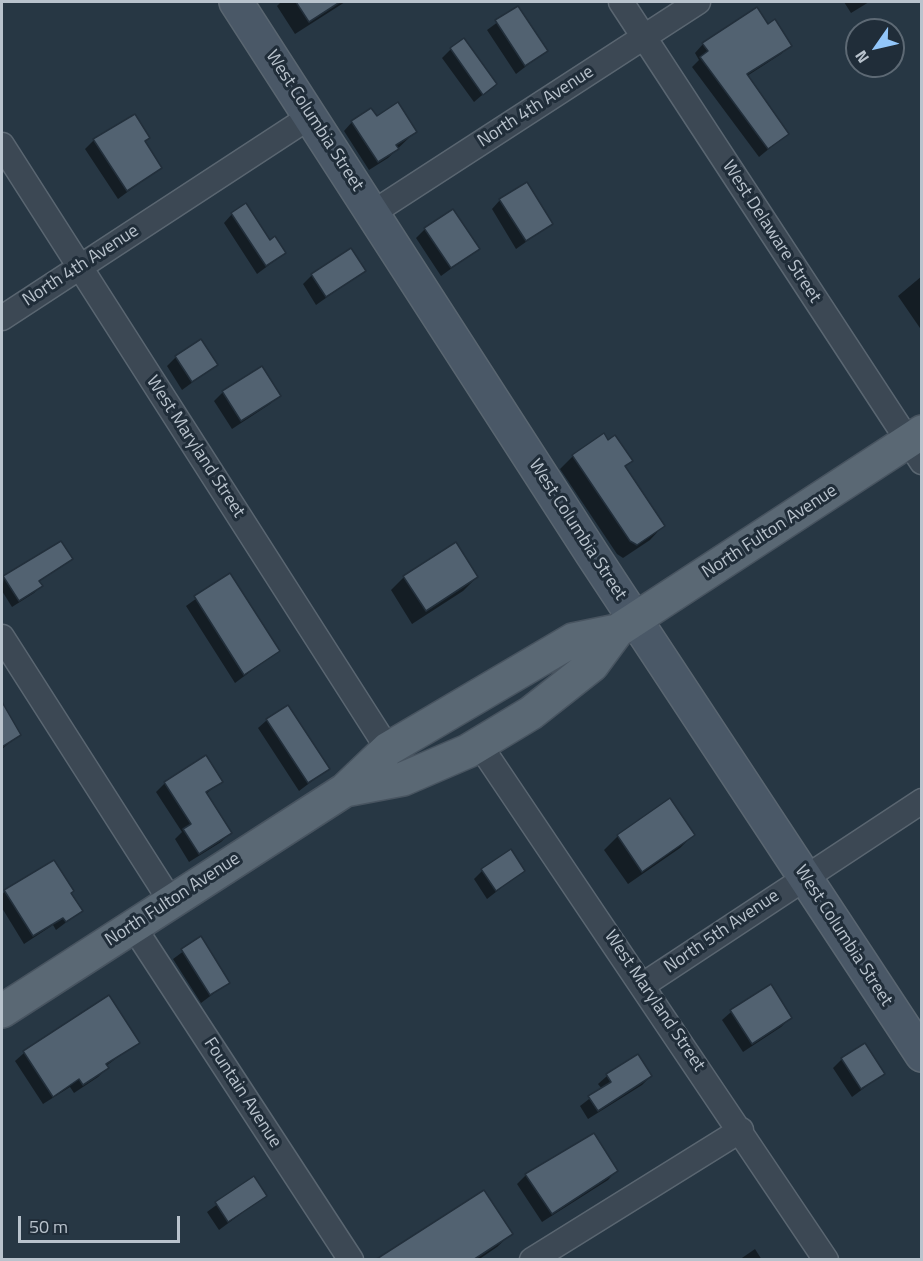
<!DOCTYPE html>
<html>
<head>
<meta charset="utf-8">
<style>
  body { margin:0 }
  #map { position:relative; width:923px; height:1261px; overflow:hidden; background:#273744; font-family:"Titillium Web",sans-serif }
  canvas { display:block }
  .frame { position:absolute; inset:0; border:3px solid #b9c3cd; pointer-events:none }
  .north { position:absolute; left:845px; top:18px; width:60px; height:60px; box-sizing:border-box; background:#202d39; border:2px solid #5d6974; border-radius:50%; rotate:236deg; font-size:16px; font-weight:700; line-height:24px; text-align:center; color:#b9c3cd }
  .north::after { content:''; display:block; margin:auto; width:21px; height:27px; background:#92c6fa; clip-path:polygon(50% 0,100% 100%,50% 72%,0 100%) }
  .scale { position:absolute; left:18px; top:1216px; width:162px; height:27px; box-sizing:border-box; border:3px solid #b9c3cd; border-top:0; padding-left:8px; font-size:18px; line-height:21px; white-space:nowrap; color:#b9c3cd; -webkit-text-stroke:4px #202d39; paint-order:stroke }
</style>
</head>
<body>
<div id="map">
<canvas width="923" height="1261"></canvas>
<div class="frame"></div>
<div class="north">N</div>
<div class="scale">50 m</div>
</div>
<script>
const c = document.querySelector('canvas').getContext('2d');
c.lineJoin = 'round';
function fill(path, color) { c.fillStyle = color; c.fill(path, 'evenodd'); }
const toPath = rows => new Path2D(rows.map(r => 'M' + r).join(''));
function stroke(path, color, width, dash) { c.strokeStyle = color; c.lineWidth = width; c.lineCap = dash ? 'butt' : 'round'; c.setLineDash(dash || []); c.stroke(path); }
function label(font, color, halo, rows, align = 'center') {
  c.font = font + ' "Titillium Web",sans-serif'; c.lineWidth = 6; c.setLineDash([]); c.textBaseline = 'middle'; c.strokeStyle = halo; c.fillStyle = color; for (const [text, x, y, turn = 0] of rows) {
    c.save(); c.translate(x, y); c.rotate((+turn || 0) * Math.PI / 180); c.textAlign = isNaN(turn) ? turn : align; if (halo) c.strokeText(text, 0, 0); c.fillText(text, 0, 0); c.restore();
  }
}
fill(toPath([
  [281,2,345,2,295,34,277,6],
  [844,2,869,2,851,13],
  [517,8,546,51,516,74,487,30],
  [767,26,790,45,781,54,747,76,787,134,759,157,692,67,699,60,695,53,703,44],
  [451,49,495,84,474,102,442,58],
  [376,118,415,132,388,158,369,170,344,131,352,122],
  [94,140,144,142,160,168,118,199,85,149],
  [500,200,551,224,516,249,492,209],
  [232,214,285,253,257,274,224,223],
  [425,229,478,249,441,276,416,238],
  [364,271,316,305,303,284,312,275],
  [922,276,922,331,898,296],
  [176,357,216,365,182,390,167,366],
  [223,392,279,396,270,404,232,429,214,401],
  [608,442,631,461,624,467,663,526,650,540,623,558,617,554,560,469,573,456],
  [71,559,38,582,41,586,34,593,12,607,2,591,4,577],
  [229,575,278,651,235,683,186,606],
  [404,577,477,577,463,591,412,624,391,590],
  [9,717,19,735,2,749,2,721],
  [267,720,328,769,299,791,258,728],
  [221,781,206,794,230,833,221,842,189,862,175,839,182,832,156,792,165,783],
  [670,801,693,835,680,848,628,884,604,850,618,836],
  [524,870,487,899,474,879,482,871],
  [5,891,69,893,81,911,56,930,53,925,24,944,2,908,2,895],
  [200,939,229,982,201,1003,173,959],
  [731,1012,790,1018,781,1027,743,1052,722,1020],
  [138,1042,106,1066,107,1068,98,1077,74,1093,70,1087,43,1104,15,1061,24,1053],
  [842,1059,883,1074,852,1097,833,1068],
  [607,1076,651,1076,642,1085,588,1119,580,1106,602,1089,598,1084],
  [616,1171,608,1180,542,1222,517,1184,526,1175],
  [253,1178,265,1196,219,1230,207,1212],
  [511,1234,497,1247,478,1260,380,1260],
  [755,1249,762,1260,739,1260]
]), '#0007');
const building = toPath([
  [296,2,340,2,309,22,296,2],
  [518,6,548,51,525,66,495,20,518,6],
  [757,7,768,24,775,19,792,46,747,74,789,134,768,149,700,57,708,51,702,43,757,7],
  [464,38,497,84,483,95,450,48,464,38],
  [398,102,417,132,396,145,399,149,378,162,351,121,371,108,377,116,398,102],
  [135,114,150,138,145,141,162,168,127,191,93,139,135,114],
  [527,182,553,224,526,241,499,199,527,182],
  [246,203,270,240,275,236,286,253,266,266,231,213,246,203],
  [453,209,480,249,451,268,424,228,453,209],
  [351,248,366,271,326,297,311,274,351,248],
  [201,339,218,365,192,382,175,356,201,339],
  [262,366,281,396,241,421,222,391,262,366],
  [604,433,608,440,615,435,633,461,625,466,665,526,637,545,630,541,572,455,604,433],
  [61,541,73,559,39,581,43,586,19,601,3,576,61,541],
  [456,542,478,577,426,611,403,576,456,542],
  [230,573,280,651,244,675,194,596,230,573],
  [2,702,21,735,2,747,2,702],
  [288,705,330,769,308,783,266,719,288,705],
  [206,755,223,782,206,792,232,833,199,854,183,829,191,824,164,782,206,755],
  [670,798,695,835,642,872,617,835,670,798],
  [511,849,525,871,496,891,481,869,511,849],
  [54,860,74,891,71,893,83,911,66,922,63,918,33,936,4,890,54,860],
  [201,936,230,983,210,995,181,949,201,936],
  [771,984,792,1018,752,1044,730,1010,771,984],
  [109,995,140,1043,106,1064,109,1068,83,1085,79,1079,53,1097,23,1051,109,995],
  [865,1043,885,1074,861,1089,841,1058,865,1043],
  [638,1054,652,1076,598,1111,588,1096,611,1082,606,1074,638,1054],
  [594,1133,618,1171,552,1214,525,1174,594,1133],
  [254,1176,267,1196,228,1222,215,1202,254,1176],
  [484,1190,513,1234,473,1260,375,1260,484,1190]
]);
fill(building, '#526271');
stroke(building, '#222f3b', 1.5);
const street = toPath([
  [621,2,922,462],
  [2,145,388,749],
  [374,212,698,2],
  [2,318,311,116],
  [2,637,170,900],
  [479,744,826,1260],
  [133,926,351,1260],
  [643,985,922,801],
  [532,1260,741,1130]
]);
const secondary = toPath([
  [236,2,592,554,922,1055]
]);
const primary = toPath([
  [345,790,403,779,468,751,531,713,592,665,617,631],
  [2,1011,345,790,388,749,573,640,617,631,922,432]
]);
stroke(street, '#5a6671', 27);
stroke(secondary, '#5a6671', 36);
stroke(primary, '#485460', 36);
stroke(street, '#3c4854', 24);
stroke(secondary, '#4a5867', 33);
stroke(primary, '#5a6874', 33);
label('18px', '#b9c3cd', '#202d39', [
  ["North 4th Avenue",536,107,-33],
  ["West Columbia Street",314,121,57],
  ["West Delaware Street",771,232,57],
  ["North 4th Avenue",81,266,-33],
  ["West Maryland Street",195,447,57],
  ["West Columbia Street",577,530,57],
  ["North Fulton Avenue",770,532,-33],
  ["North Fulton Avenue",173,900,-33],
  ["North 5th Avenue",722,932,-34],
  ["West Columbia Street",843,936,57],
  ["West Maryland Street",654,1001,56],
  ["Fountain Avenue",242,1093,57]
]);
</script>
</body>
</html>
